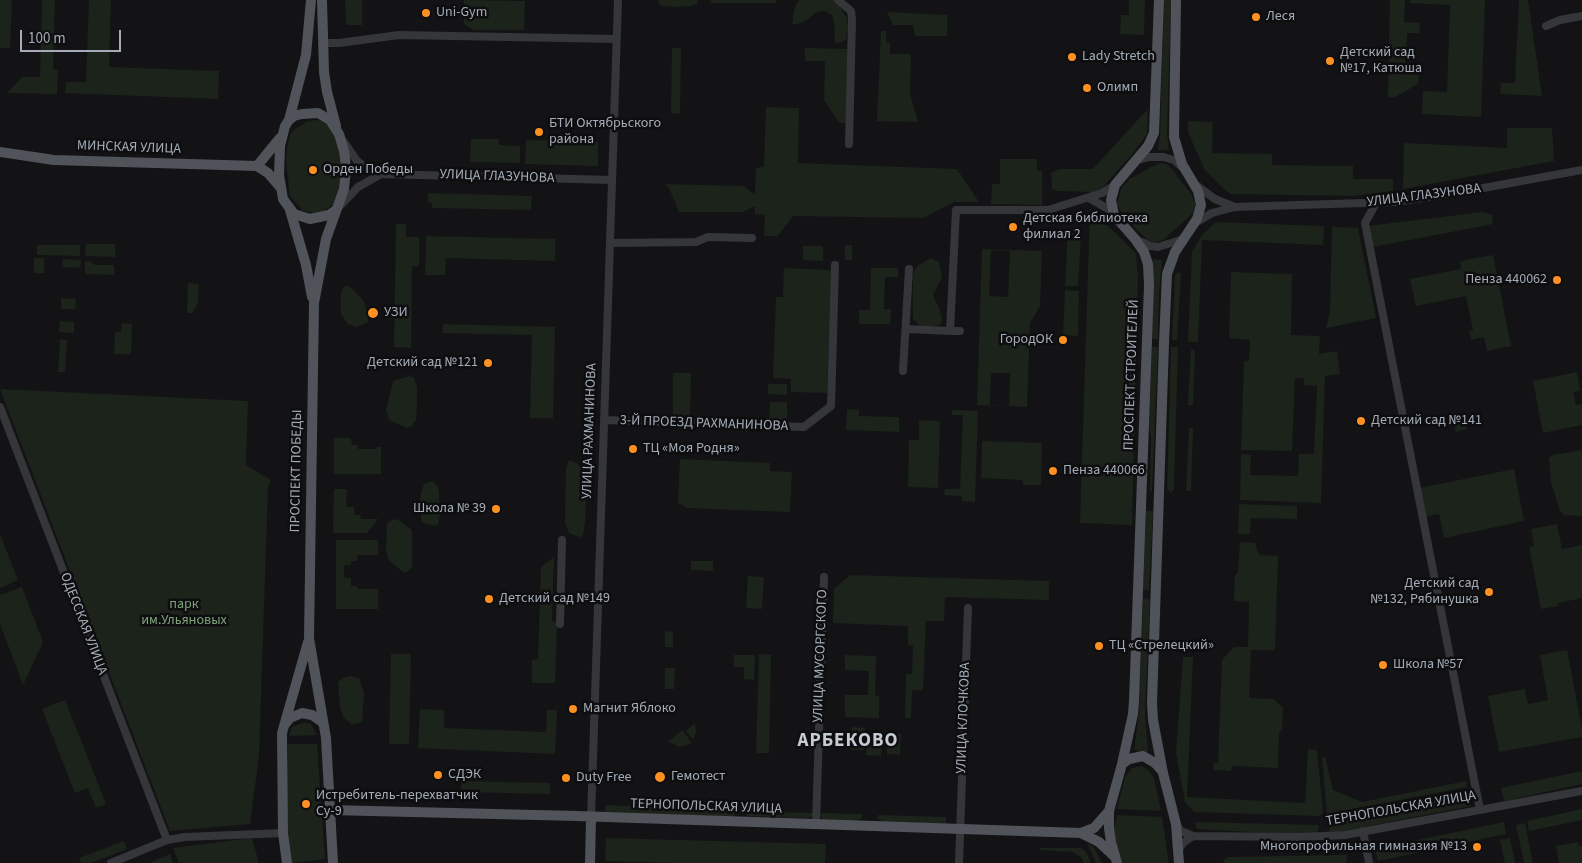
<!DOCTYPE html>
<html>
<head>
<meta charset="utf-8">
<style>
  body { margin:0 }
  #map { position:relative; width:1582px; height:863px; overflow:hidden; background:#131315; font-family:"Source Sans 3",sans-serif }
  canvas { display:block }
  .scale { position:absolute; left:20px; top:30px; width:101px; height:22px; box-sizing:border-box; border:2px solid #a4adb7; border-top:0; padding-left:6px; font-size:15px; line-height:18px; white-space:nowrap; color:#a4adb7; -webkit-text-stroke:4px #0e0e10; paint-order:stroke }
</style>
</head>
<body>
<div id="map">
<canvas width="1582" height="863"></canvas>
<div class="scale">100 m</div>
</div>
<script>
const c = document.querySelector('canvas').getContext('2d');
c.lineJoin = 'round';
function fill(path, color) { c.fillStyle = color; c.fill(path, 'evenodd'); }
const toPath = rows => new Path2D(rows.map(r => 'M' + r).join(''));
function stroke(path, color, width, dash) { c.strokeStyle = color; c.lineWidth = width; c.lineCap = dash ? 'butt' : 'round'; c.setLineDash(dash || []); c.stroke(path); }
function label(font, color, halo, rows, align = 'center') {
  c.font = font + ' "Source Sans 3",sans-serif'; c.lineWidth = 5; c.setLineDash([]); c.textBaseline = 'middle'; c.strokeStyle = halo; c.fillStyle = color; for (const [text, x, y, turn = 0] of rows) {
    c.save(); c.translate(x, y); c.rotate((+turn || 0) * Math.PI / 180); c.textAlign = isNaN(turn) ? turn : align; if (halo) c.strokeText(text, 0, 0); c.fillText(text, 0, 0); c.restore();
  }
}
fill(toPath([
  [0,0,12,0,10,48,0,48],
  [42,0,55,0,53,69,58,70,57,94,7,93,22,77,40,77],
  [89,0,111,0,109,67,219,71,218,99,65,93,66,82,86,82],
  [345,0,362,0,362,25,346,25],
  [464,0,525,1,524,30,473,30,464,24],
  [658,0,698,0,697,4,691,6,675,7,663,6,659,4],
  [711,0,776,0,776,3,709,3],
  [799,0,833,0,838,3,846,17,848,25,846,39,842,42,835,43,834,22,832,15,825,11,817,12,807,20,797,24,792,24,795,7],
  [1129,0,1145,0,1144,35,1120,34,1121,15,1129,15],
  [1164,0,1171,0,1167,134,1169,150,1158,150,1160,134],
  [1390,0,1405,0,1404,22,1420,23,1419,33,1407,33,1405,74,1419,75,1418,84,1395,97,1388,97],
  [1410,0,1485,0,1481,117,1422,114,1423,91,1447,92,1450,5,1410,3],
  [1519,0,1528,0,1542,96,1500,94,1501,83,1515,83],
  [887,12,947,15,947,36,915,36,913,25,893,25],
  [881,31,886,31,886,43,890,43,890,54,911,54,910,94,918,122,877,121],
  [672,48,681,48,680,114,671,113],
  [805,48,849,49,847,123,839,123,824,100,825,61,805,61],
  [766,107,799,108,798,163,957,169,979,202,954,202,923,218,793,216,778,236,764,236,765,215,755,214,755,206,743,212,679,212,669,188,665,184,744,186,755,195,756,168,764,167],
  [1148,110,1147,134,1134,152,1102,188,1093,192,1057,191,1052,189,1051,173,1059,169,1093,169,1144,113],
  [316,120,325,121,335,135,339,149,341,172,338,191,332,205,323,212,314,213,303,211,290,196,286,162,287,148,290,135,294,130,308,121],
  [1188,121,1213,122,1212,153,1272,154,1272,165,1353,166,1353,179,1393,179,1393,191,1353,196,1231,194,1224,189,1204,169,1188,132],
  [1507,128,1552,128,1554,161,1403,189,1404,143,1507,148],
  [471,139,499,139,499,145,520,146,520,163,470,162],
  [526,140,598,142,598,166,525,164],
  [1000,159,1037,159,1037,171,1042,171,1042,205,991,204,992,184,1000,184],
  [1160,163,1166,164,1171,168,1191,194,1195,202,1195,208,1193,213,1179,226,1163,240,1156,242,1149,241,1137,230,1123,215,1117,204,1121,189,1128,180,1151,167],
  [428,193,532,196,531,210,432,208,432,203,428,202],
  [1090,209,1136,253,1138,277,1132,525,1080,523],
  [1483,212,1492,215,1493,224,1373,247,1367,226],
  [1216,222,1324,226,1323,245,1202,240,1198,342,1188,342,1192,252,1202,235],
  [396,224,406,224,406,237,419,237,419,266,412,266,411,348,394,347],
  [1332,227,1358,228,1376,318,1326,328,1330,312],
  [1068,230,1076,231,1081,235,1078,286,1065,286],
  [426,236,555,239,555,261,446,258,445,275,425,275],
  [86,244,115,244,115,257,85,256],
  [37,245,80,245,80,256,37,255],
  [845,245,852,245,852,260,845,260],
  [803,246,823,246,823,261,803,260],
  [982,249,1042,251,1040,306,1030,323,1027,407,977,405],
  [991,250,1010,251,1008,297,989,296],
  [991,373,1010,373,1009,406,990,405],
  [1493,255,1511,346,1487,351,1484,337,1471,340,1469,331,1473,330,1466,296,1416,306,1410,279,1461,269,1460,261],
  [34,258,44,258,44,273,34,273],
  [931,258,939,262,942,277,933,295,940,310,942,320,941,324,937,326,921,327,913,319,913,276,914,271,919,265],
  [63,259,81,260,80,268,62,267],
  [1153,259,1162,260,1159,294,1158,339,1152,339],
  [85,261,91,261,95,265,114,265,114,275,85,274],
  [784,268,831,270,827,393,791,392,791,379,773,378,776,297,783,297],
  [871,268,898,268,898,277,885,277,884,309,891,309,890,324,859,324,859,310,870,310],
  [1179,272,1181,275,1177,340,1172,340,1175,275],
  [1231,272,1292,274,1291,335,1320,336,1319,354,1337,351,1340,374,1325,376,1321,503,1240,500,1241,454,1251,455,1250,475,1298,476,1299,454,1314,454,1317,386,1304,385,1304,378,1295,378,1292,451,1241,450,1244,361,1249,360,1250,340,1229,338],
  [188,283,199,284,198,302,193,313,187,313],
  [349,286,364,301,368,317,368,322,357,327,348,324,344,319,341,313,341,294,344,287],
  [1065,290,1079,291,1078,336,1063,335],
  [61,298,76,299,75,309,61,309],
  [60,321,74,322,74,333,59,332],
  [122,323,132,324,131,354,114,354,115,332,121,332],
  [443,324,555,327,553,418,530,418,532,335,443,333],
  [60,339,67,340,65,372,58,372],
  [1152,347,1158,347,1152,491,1150,491,1151,436,1149,430],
  [1171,347,1178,347,1174,489,1171,493,1167,489],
  [1191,350,1195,350,1193,405,1188,405],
  [1577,372,1580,391,1573,392,1576,405,1582,404,1582,425,1543,433,1533,381],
  [673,373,691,373,690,418,673,418],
  [410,376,414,378,417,387,417,407,416,420,411,427,407,428,389,420,386,410,393,381],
  [768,384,787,384,787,395,768,394],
  [0,389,248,401,246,465,271,480,268,487,259,756,250,824,170,831],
  [770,402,787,402,787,421,769,421],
  [847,409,859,410,859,416,899,417,899,432,846,430],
  [952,410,978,411,975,502,962,501,962,496,944,495,945,489,960,489,963,415,952,415],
  [1454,412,1456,416,1462,420,1464,419,1467,429,1456,432,1451,413],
  [919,420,940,421,938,488,908,487,909,440,919,440],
  [1189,428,1193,428,1191,491,1186,491],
  [334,438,351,438,352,445,358,445,358,449,376,449,377,447,381,447,381,474,334,474],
  [982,441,1042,443,1041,485,1023,485,1023,480,981,478],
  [1582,450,1582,516,1564,515,1560,511,1551,482,1549,458,1553,455],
  [680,459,770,463,770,471,792,472,790,512,687,508,678,503],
  [569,460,578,464,587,478,585,522,583,536,580,537,569,533,565,523,566,469],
  [1514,469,1524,521,1444,538,1439,514,1425,517,1419,488],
  [432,481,437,485,439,491,440,515,438,525,435,526,423,523,421,520,420,499,422,490,424,484],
  [334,489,347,489,346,507,354,507,354,515,360,515,361,519,378,519,367,533,333,533],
  [1239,504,1297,506,1297,519,1251,518,1250,534,1238,534],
  [1146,511,1153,511,1149,590,1143,590],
  [394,519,398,520,412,530,412,567,407,572,403,572,389,560,386,551,387,524,390,521],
  [1557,524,1562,549,1582,545,1582,598,1558,603,1558,606,1541,609,1529,547,1534,546,1531,529],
  [0,534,18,580,0,588],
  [336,540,378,540,378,555,357,555,357,561,351,561,351,565,344,565,344,577,351,578,351,586,357,586,358,589,378,589,378,609,336,609],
  [1240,542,1255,543,1259,555,1278,556,1275,650,1251,650,1249,698,1274,699,1283,708,1282,730,1279,733,1278,768,1232,766,1231,771,1213,770,1214,763,1218,763,1222,660,1234,647,1248,647,1249,602,1234,601,1235,576,1238,572],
  [554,557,552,621,557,622,555,683,532,683,532,660,538,659,541,567],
  [691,561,713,561,713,571,691,570],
  [850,575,1049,581,1049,600,945,597,944,621,926,621,923,690,912,690,911,718,905,718,906,674,912,674,913,646,908,645,908,626,833,623,834,589],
  [748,576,764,577,762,609,746,608],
  [22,587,43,642,23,685,0,624,0,595],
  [1143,598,1150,599,1145,714,1148,752,1134,750,1139,714],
  [665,631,673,632,673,647,665,647],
  [1567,650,1582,728,1582,737,1499,752,1488,696,1525,689,1528,704,1548,700,1540,655],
  [391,654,411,654,409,744,389,744],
  [759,654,771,655,769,753,756,753],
  [734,655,755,655,754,680,744,679,744,667,734,667],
  [845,655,876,656,875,695,879,696,879,718,845,717,845,695,868,695,869,671,845,670],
  [1183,657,1193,657,1187,797,1305,803,1308,749,1317,750,1323,812,1320,816,1194,812,1185,802,1176,753],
  [665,668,675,668,674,689,665,689],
  [351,676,359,678,364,693,362,722,355,724,351,724,344,718,340,708,338,682,343,678],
  [65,700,106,804,96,808,88,788,75,793,42,709],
  [420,709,444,710,444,728,546,732,547,710,557,710,555,754,418,748],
  [305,722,311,724,317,735,289,736,292,727],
  [695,723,696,732,693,740,686,731],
  [852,727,865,728,864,750,851,750],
  [682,730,692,743,680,747,668,742],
  [888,733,901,734,900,755,887,754],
  [867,742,882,743,881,756,866,755],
  [288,744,317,744,325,859,292,863,289,844,286,794],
  [1322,757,1325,757,1333,790,1362,802,1466,781,1467,787,1327,814],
  [1142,766,1149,771,1154,778,1161,811,1117,809,1125,777,1132,768],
  [1582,771,1582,784,1504,801,1501,788],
  [461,781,550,783,550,794,461,792],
  [1469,794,1471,806,1343,831,1330,832,1328,824],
  [606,805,735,810,735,817,605,812],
  [1582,809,1582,820,1529,831,1527,821],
  [747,811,813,813,813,816,808,818,747,816],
  [820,813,862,814,862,818,854,822,823,820],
  [878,815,946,817,946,824,884,822,878,818],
  [1117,815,1162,817,1169,863,1120,863,1115,845,1114,829],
  [1195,822,1319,825,1318,831,1315,833,1284,834,1197,829],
  [1504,822,1506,834,1378,861,1375,849],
  [1525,823,1533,863,1524,863,1516,825],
  [252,838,259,863,179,863,173,848],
  [606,838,826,844,825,863,672,863,605,861],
  [1510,838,1515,863,1505,863,1500,840],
  [124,841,127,849,91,863,81,863,79,858],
  [1578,842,1579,846,1582,846,1582,863,1559,863,1556,846],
  [1087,843,1095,849,1102,863,1096,863],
  [1040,848,1081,848,1086,852,1091,863,1084,863,1081,857,1072,852,1040,850],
  [170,854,173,863,149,863],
  [1347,855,1346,863,1223,863,1224,860,1228,857]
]), '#1b231b');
stroke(toPath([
  [838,0,851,11,852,20,849,144],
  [1546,26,1560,20,1582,16],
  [323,43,339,43,399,35,616,39],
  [344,142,357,161,369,170,381,174,612,180],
  [1136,160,1149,157,1163,157,1174,160,1183,168],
  [1196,185,1215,199,1235,207],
  [1089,198,1108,209,1114,215],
  [1376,203,1365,223,1480,810],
  [340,206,358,187,381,174],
  [1195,223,1212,213,1235,207,1395,202,1467,191,1582,170],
  [1137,240,1150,246,1158,247,1184,239],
  [610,243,696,242,708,237,752,238],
  [906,329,950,331],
  [960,331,950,331,956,210,1048,210,1102,193,1115,185],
  [903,371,909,269],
  [0,407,167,840],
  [604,420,804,427,831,406,835,265],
  [560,624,562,540],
  [591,818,618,0],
  [816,824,824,577],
  [1176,824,1181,831,1193,836,1300,837,1345,835,1582,791],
  [1363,831,1369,863],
  [1179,849,1183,843,1193,836],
  [111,863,167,840,185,837,283,833],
  [959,863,968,608]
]), '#34363a', 8);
stroke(toPath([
  [322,0,324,72,327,92,336,126],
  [1176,0,1174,137,1182,164,1198,191,1201,205,1197,219,1175,252,1167,274,1164,343,1152,703,1153,720,1163,773,1176,824,1179,863],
  [289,120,306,55,311,0],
  [0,152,54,160,257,166,268,173,280,187],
  [257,166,280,138],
  [290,210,306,265,312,297],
  [285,724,290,718,302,713,312,715,322,722],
  [1122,764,1129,759,1143,756,1155,763,1163,772],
  [330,810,577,816,1081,833,1094,828,1109,811],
  [1081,833,1099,842,1114,856],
  [287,863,283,833,282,733,308,642],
  [333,863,326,738,309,638,314,303,326,239,340,200,344,189,346,167,344,151,339,134,330,120,318,113,302,114,294,116,289,120,285,126,280,146,279,175,283,199,294,214,310,219,329,215,336,210],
  [590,863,591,818],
  [1117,863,1111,842,1109,828,1109,811,1122,764,1133,714,1134,701,1149,285,1148,264,1144,252,1135,239,1114,215,1111,200,1115,185,1148,146,1154,133,1159,0]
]), '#50535a', 10);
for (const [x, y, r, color] of [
  [426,13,5,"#ff9022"],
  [1256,17,5,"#ff9022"],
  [1072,57,5,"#ff9022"],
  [1330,61,5,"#ff9022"],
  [1087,88,5,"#ff9022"],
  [539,132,5,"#ff9022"],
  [313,170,5,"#ff9022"],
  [1013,227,5,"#ff9022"],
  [1557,280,5,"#ff9022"],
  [373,313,6,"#ff9022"],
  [1063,340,5,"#ff9022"],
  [488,363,5,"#ff9022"],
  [1361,421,5,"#ff9022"],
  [633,449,5,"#ff9022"],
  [1053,471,5,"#ff9022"],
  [496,509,5,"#ff9022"],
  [1489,592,5,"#ff9022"],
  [489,599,5,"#ff9022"],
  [1099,646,5,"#ff9022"],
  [1383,665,5,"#ff9022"],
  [573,709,5,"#ff9022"],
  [438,775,5,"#ff9022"],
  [660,777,6,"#ff9022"],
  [566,778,5,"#ff9022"],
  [306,804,5,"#ff9022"],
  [1477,847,5,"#ff9022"]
]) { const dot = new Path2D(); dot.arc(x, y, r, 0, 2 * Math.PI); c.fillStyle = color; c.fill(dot); stroke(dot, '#0e0e10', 2); }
label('14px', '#a4adb7', '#0e0e10', [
  ["Uni-Gym",436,13],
  ["Леся",1266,17],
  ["Детский сад",1340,53],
  ["№17, Катюша",1340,69],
  ["Lady Stretch",1082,57],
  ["Олимп",1097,88],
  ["БТИ Октябрьского",549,124],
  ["района",549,140],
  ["Орден Победы",323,170],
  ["Детская библиотека",1023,219],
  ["филиал 2",1023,235],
  ["Пенза 440062",1547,280,"right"],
  ["УЗИ",384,313],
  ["ГородОК",1053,340,"right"],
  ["Детский сад №121",478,363,"right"],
  ["Детский сад №141",1371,421],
  ["ТЦ «Моя Родня»",643,449],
  ["Пенза 440066",1063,471],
  ["Школа № 39",486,509,"right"],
  ["Детский сад",1479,584,"right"],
  ["№132, Рябинушка",1479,600,"right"],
  ["Детский сад №149",499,599],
  ["ТЦ «Стрелецкий»",1109,646],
  ["Школа №57",1393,665],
  ["Магнит Яблоко",583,709],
  ["СДЭК",448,775],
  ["Гемотест",671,777],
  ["Duty Free",576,778],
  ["Истребитель-перехватчик",316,796],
  ["Су-9",316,812],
  ["Многопрофильная гимназия №13",1467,847,"right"]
], 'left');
label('14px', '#a4adb7', '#0e0e10', [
  ["МИНСКАЯ УЛИЦА",129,148,2],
  ["УЛИЦА ГЛАЗУНОВА",497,177,2],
  ["УЛИЦА ГЛАЗУНОВА",1424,196,-7],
  ["ПРОСПЕКТ СТРОИТЕЛЕЙ",1132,375,-88],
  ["3-Й ПРОЕЗД РАХМАНИНОВА",704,424,2],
  ["УЛИЦА РАХМАНИНОВА",590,431,-88],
  ["ПРОСПЕКТ ПОБЕДЫ",297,471,-89],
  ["ОДЕССКАЯ УЛИЦА",83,624,69],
  ["УЛИЦА МУСОРГСКОГО",821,656,-88],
  ["УЛИЦА КЛОЧКОВА",964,718,-88],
  ["ТЕРНОПОЛЬСКАЯ УЛИЦА",706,807,2],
  ["ТЕРНОПОЛЬСКАЯ УЛИЦА",1401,809,-10]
]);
label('14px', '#7ea379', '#0e0e10', [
  ["парк",184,605],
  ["им.Ульяновых",184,621]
]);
c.letterSpacing = '1px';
label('bold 19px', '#c5cbd2', '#0e0e10', [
  ["АРБЕКОВО",848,742]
]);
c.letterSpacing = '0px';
</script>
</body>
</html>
